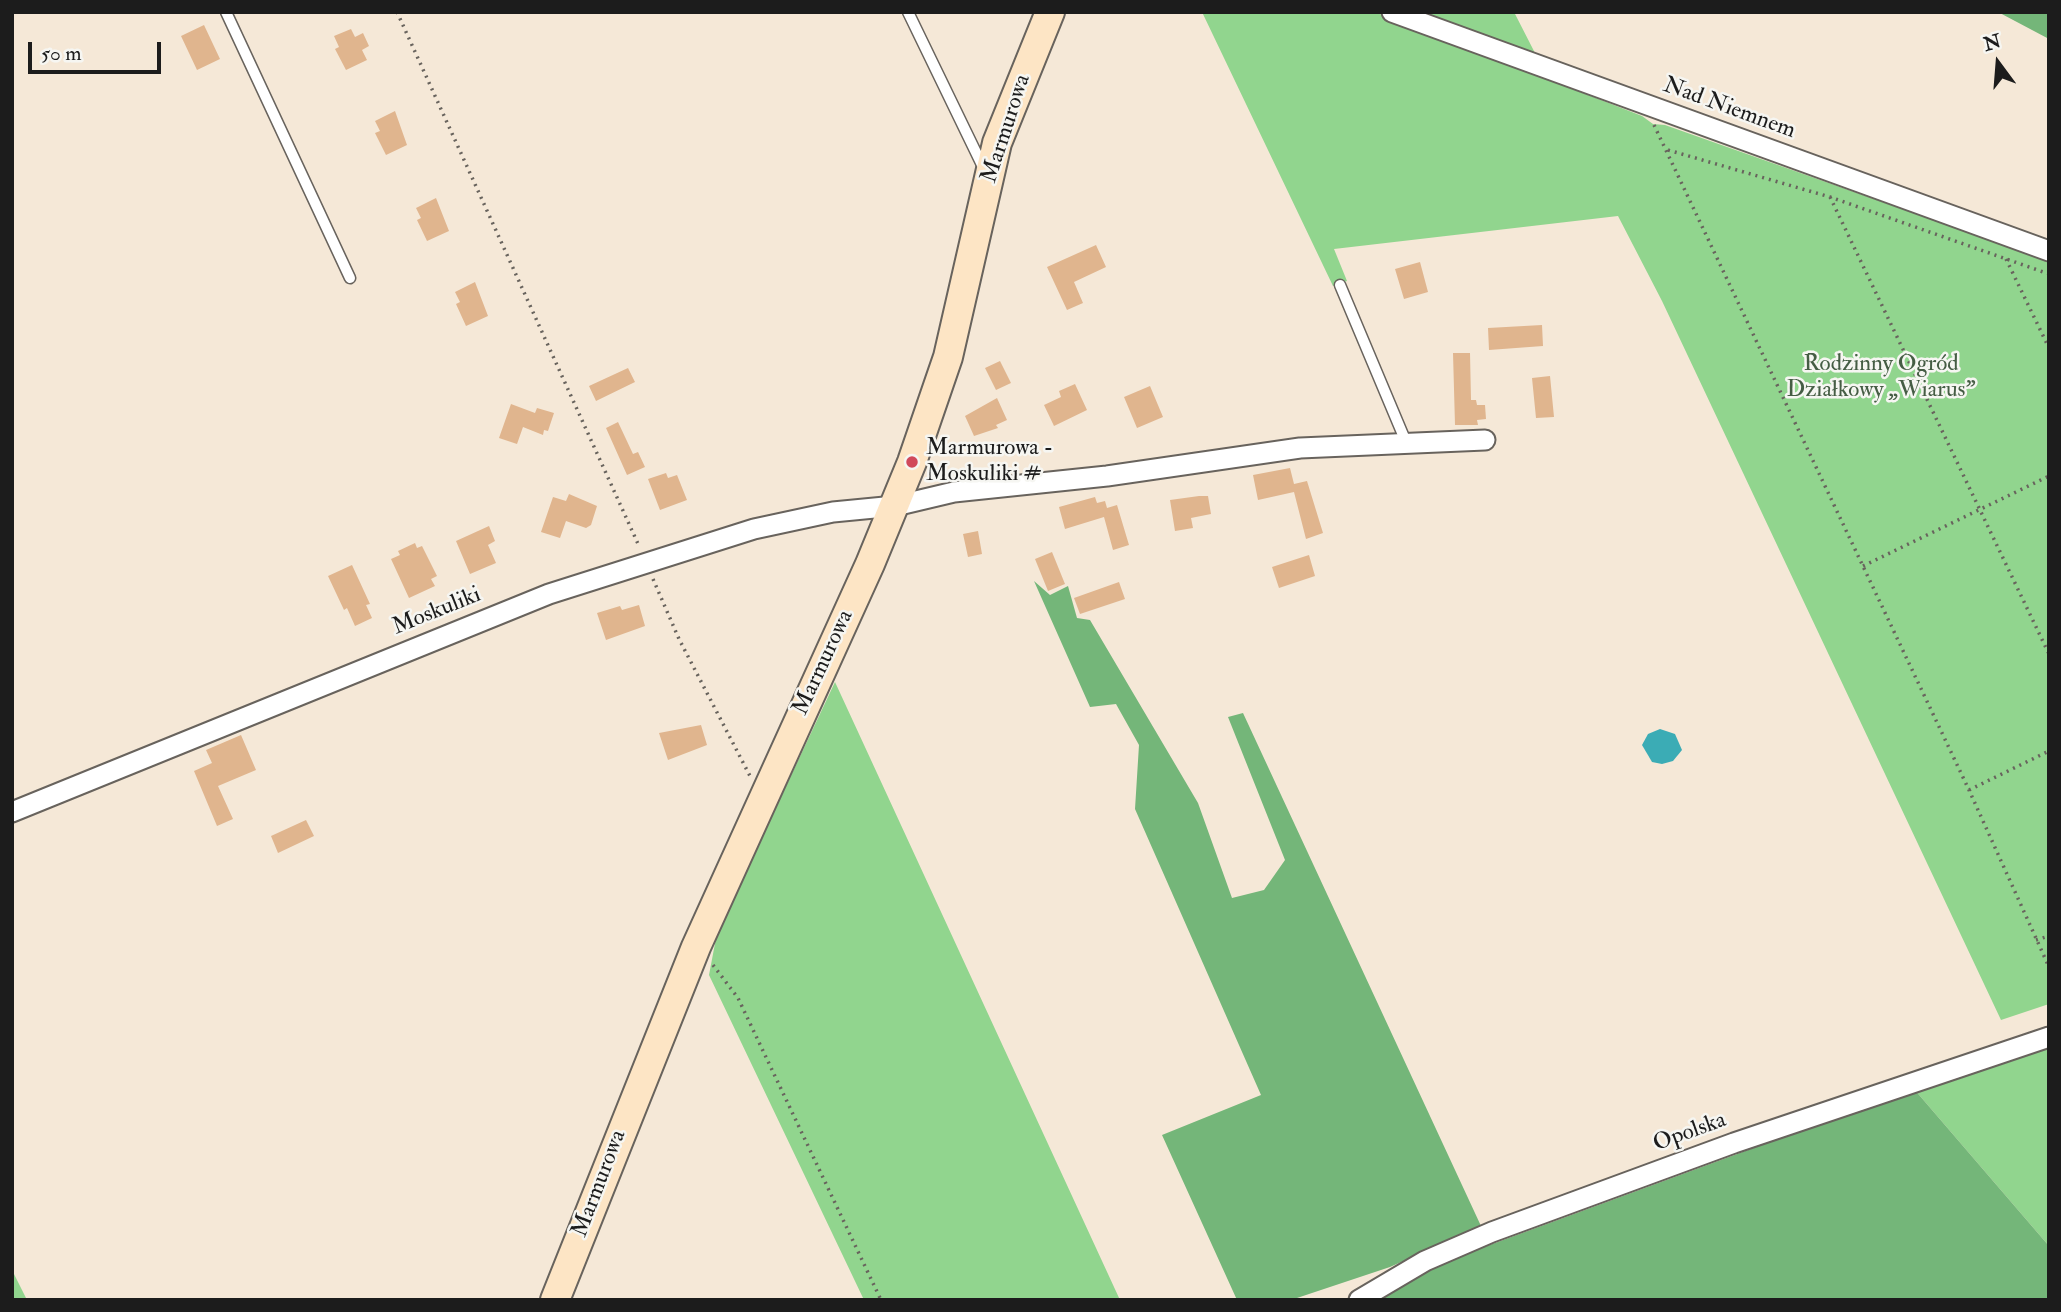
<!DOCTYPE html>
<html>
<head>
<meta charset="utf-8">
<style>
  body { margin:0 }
  #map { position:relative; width:2061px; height:1312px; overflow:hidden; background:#f5e8d7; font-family:"IM FELL Double Pica",serif }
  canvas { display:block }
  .frame { position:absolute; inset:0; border:14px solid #1c1c1c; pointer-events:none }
  .north { position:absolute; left:1963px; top:28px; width:70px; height:70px; -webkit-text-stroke:5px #f6f6f2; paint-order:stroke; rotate:344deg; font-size:19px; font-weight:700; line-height:28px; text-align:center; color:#1c1c1c }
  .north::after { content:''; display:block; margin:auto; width:24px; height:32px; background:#1c1c1c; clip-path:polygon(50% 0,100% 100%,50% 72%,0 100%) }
  .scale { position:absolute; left:28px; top:42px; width:133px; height:32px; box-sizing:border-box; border:4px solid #1c1c1c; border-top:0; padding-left:9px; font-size:21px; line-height:24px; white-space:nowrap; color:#1c1c1c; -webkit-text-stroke:5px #f6f6f2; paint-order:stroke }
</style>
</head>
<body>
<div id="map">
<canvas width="2061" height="1312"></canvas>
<div class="frame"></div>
<div class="north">N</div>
<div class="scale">50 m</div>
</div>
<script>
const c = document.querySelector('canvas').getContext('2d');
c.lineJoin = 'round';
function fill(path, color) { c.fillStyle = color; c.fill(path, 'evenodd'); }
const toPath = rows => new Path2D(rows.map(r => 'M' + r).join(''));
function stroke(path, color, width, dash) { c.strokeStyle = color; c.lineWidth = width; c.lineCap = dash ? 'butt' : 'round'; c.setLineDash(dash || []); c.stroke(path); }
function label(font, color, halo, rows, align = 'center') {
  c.font = font + ' "IM FELL Double Pica",serif'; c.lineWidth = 5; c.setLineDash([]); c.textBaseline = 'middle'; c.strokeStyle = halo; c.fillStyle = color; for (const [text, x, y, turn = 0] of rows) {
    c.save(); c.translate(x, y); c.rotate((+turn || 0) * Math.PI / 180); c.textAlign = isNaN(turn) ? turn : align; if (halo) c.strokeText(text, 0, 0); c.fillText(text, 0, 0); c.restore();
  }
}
fill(toPath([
  [1202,12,1374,12,1548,74,1555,82,1642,116,1653,124,1665,125,2049,261,2049,1004,2001,1020,1662,301,1618,216,1334,249,1347,281,1333,286],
  [1416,12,1514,12,1536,55],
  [835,682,1120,1300,864,1300,709,975,717,933],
  [2049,1044,2049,1246,1914,1089],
  [12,1270,27,1300,12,1300]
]), '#91d58e');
fill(toPath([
  [1998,12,2049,12,2049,39],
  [1034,581,1050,595,1068,586,1077,618,1090,620,1198,803,1232,898,1264,890,1285,860,1228,717,1243,713,1481,1226,1390,1267,1291,1300,1237,1300,1162,1135,1261,1095,1135,809,1139,745,1116,704,1090,707],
  [1914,1089,2049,1246,2049,1300,1379,1300,1438,1264]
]), '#74b679');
fill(toPath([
  [1660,729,1675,734,1682,750,1673,761,1662,764,1652,762,1642,745,1648,734]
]), '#3bacb5');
fill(toPath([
  [204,25,220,59,197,70,181,36],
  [351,29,355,37,363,33,369,46,362,50,367,60,346,70,335,49,339,47,334,36],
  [395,111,407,145,386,155,375,133,380,131,375,121],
  [436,198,449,231,427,241,417,220,421,218,416,208],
  [1096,245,1106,267,1074,282,1083,303,1067,310,1047,267],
  [1420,262,1428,292,1404,299,1395,269],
  [475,282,488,316,466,326,456,304,460,302,455,292],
  [1542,325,1543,346,1489,350,1488,328],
  [1453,353,1470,353,1471,400,1476,400,1477,405,1485,405,1486,419,1477,420,1478,425,1455,425],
  [1000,361,1011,383,996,390,985,368],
  [628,368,635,382,596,401,589,386],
  [1550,376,1554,417,1536,418,1532,378],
  [1075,384,1087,410,1054,426,1044,405,1061,397,1059,391],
  [1150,386,1163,417,1137,428,1124,397],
  [997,398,1007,420,996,425,998,428,974,436,965,416],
  [511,404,535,413,537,408,554,413,548,431,544,430,543,435,523,427,517,444,499,438],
  [618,422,633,454,638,452,645,467,627,475,606,428],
  [1290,468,1294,484,1307,481,1323,533,1306,539,1294,492,1258,500,1253,475],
  [666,473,668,478,677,475,687,500,660,510,648,479],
  [569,494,597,506,591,525,586,528,566,521,560,538,541,532,553,497,566,501],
  [1199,496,1208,496,1211,514,1191,518,1193,528,1175,531,1170,500],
  [1095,497,1097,503,1105,501,1107,508,1117,505,1129,545,1113,550,1104,517,1065,529,1059,507],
  [489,526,495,541,488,545,496,563,470,574,456,541],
  [978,531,982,554,968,557,963,534],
  [415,543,417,548,422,546,437,576,431,579,435,586,409,598,391,559,400,555,398,551],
  [1052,552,1065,584,1048,591,1035,559],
  [1309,555,1315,576,1279,588,1272,567],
  [352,565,370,604,366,605,372,618,355,626,347,608,344,610,328,576],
  [1119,582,1125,599,1080,614,1074,598],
  [639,605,645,626,606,640,597,613,620,606,622,610],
  [701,725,707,745,668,760,659,733],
  [241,735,256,770,218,786,233,819,217,826,194,771,212,763,206,750],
  [306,820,314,836,278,853,271,836]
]), '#e0b58e');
const lane = toPath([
  [226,12,350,278],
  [908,12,984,169],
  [1340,285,1406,442]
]);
const street = toPath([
  [1392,12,2049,251],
  [12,812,549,594,754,529,833,512,895,506,954,492,1107,476,1300,448,1485,440],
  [1359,1300,1425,1261,1492,1232,1734,1143,2049,1037]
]);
const secondary = toPath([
  [555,1300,696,947,870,564,912,462,948,357,997,143,1050,12]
]);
stroke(lane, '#68635d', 13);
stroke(street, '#68635d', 23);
stroke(secondary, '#68635d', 32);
stroke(toPath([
  [397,12,639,546],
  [1654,125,1969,790,2049,967],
  [1668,150,1830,197,2049,274],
  [1830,197,2049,654],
  [2006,259,2049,348],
  [1863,566,2049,476],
  [653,579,679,639,750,776],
  [1969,790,2049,751],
  [2036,940,2049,936],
  [713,965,738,998,881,1300]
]), '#68635d', 3.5, [2, 5]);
stroke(lane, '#fff', 10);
stroke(street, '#fff', 19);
stroke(secondary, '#fde5c5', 28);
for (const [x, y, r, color] of [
  [912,462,7,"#d1495b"]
]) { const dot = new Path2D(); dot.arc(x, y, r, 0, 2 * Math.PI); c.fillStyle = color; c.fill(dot); stroke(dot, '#f6f6f2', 2.5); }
label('23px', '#1c1c1c', '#f6f6f2', [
  ["Nad Niemnem",1729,109,20],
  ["Marmurowa",1007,129,-72],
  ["Moskuliki",437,612,-22],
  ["Marmurowa",824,663,-65],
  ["Opolska",1690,1133,-20],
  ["Marmurowa",600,1184,-69]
]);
label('23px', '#455d44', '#f6f6f2', [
  ["Rodzinny Ogród",1881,365],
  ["Działkowy „Wiarus”",1881,391]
]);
label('23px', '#1c1c1c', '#f6f6f2', [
  ["Marmurowa -",926,449],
  ["Moskuliki #",926,475]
], 'left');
</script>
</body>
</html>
